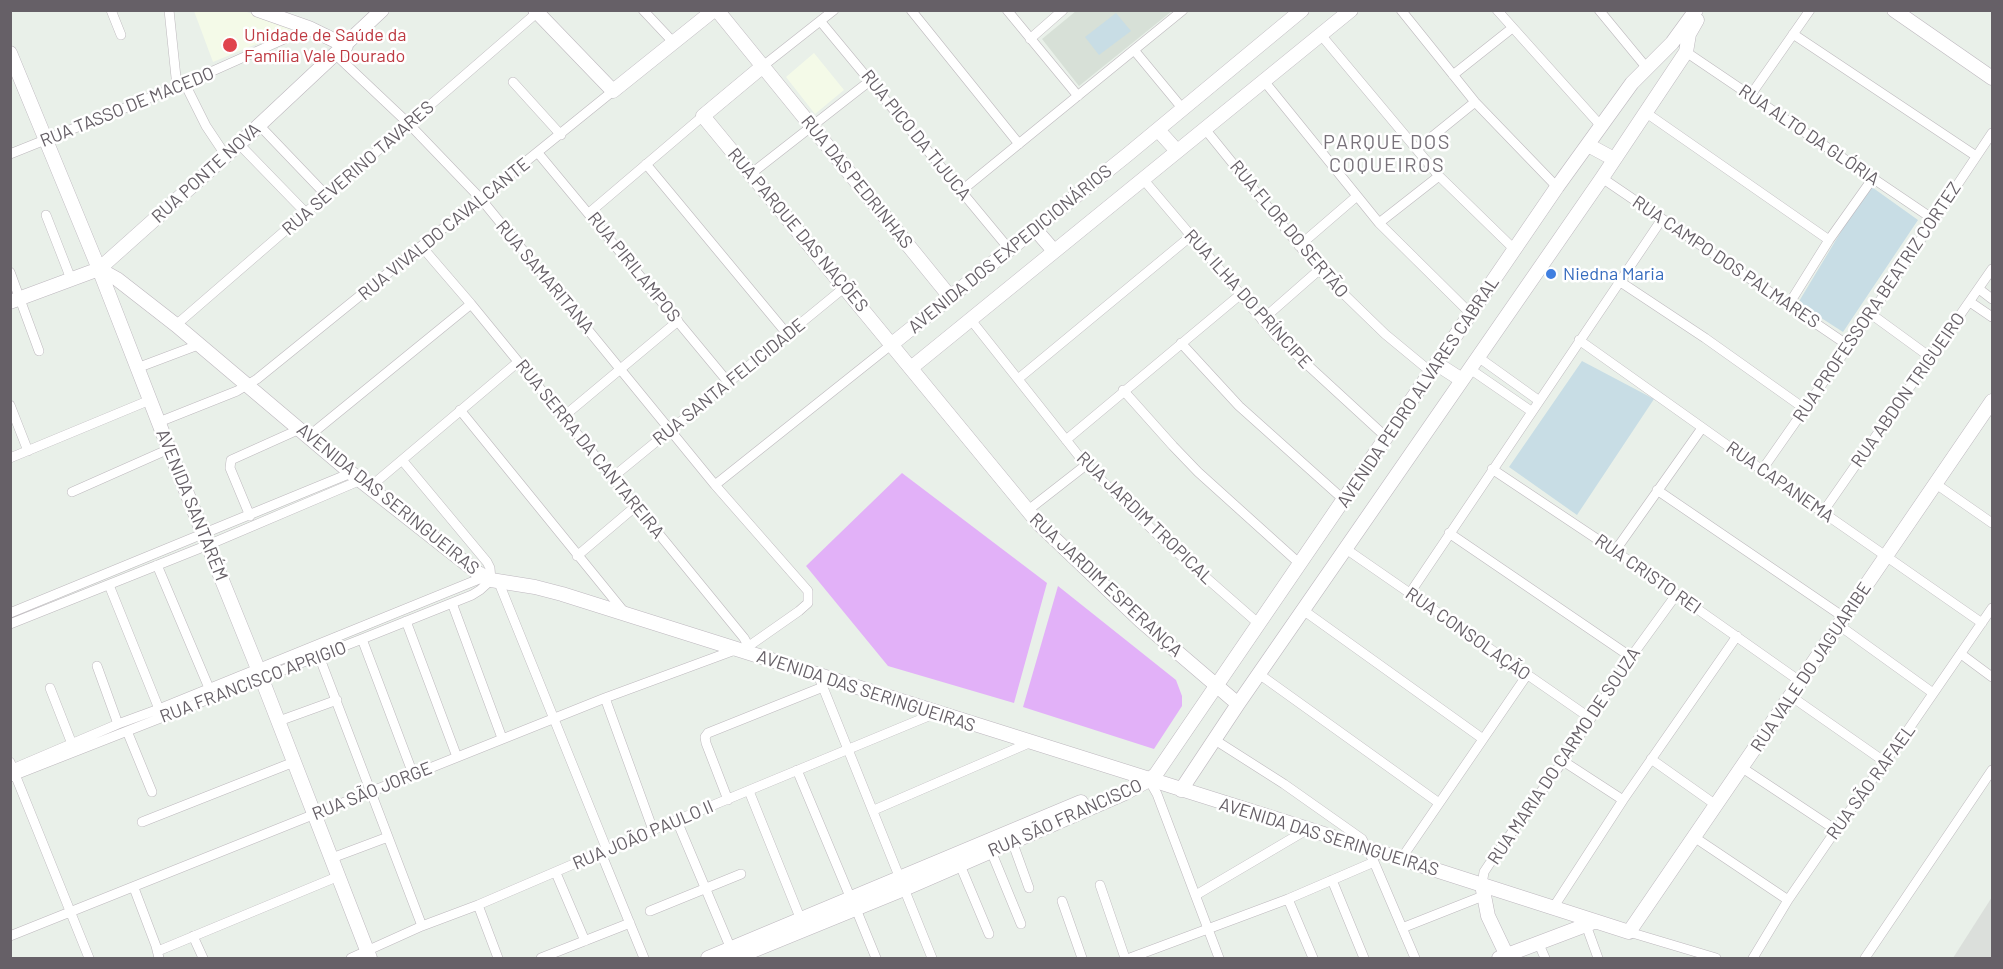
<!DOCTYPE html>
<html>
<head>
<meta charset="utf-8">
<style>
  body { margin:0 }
  #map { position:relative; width:2003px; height:969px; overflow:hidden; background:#e9f0e9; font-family:Barlow,sans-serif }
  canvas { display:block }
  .frame { position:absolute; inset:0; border:12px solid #666067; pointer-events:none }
</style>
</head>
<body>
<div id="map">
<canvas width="2003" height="969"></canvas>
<div class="frame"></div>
</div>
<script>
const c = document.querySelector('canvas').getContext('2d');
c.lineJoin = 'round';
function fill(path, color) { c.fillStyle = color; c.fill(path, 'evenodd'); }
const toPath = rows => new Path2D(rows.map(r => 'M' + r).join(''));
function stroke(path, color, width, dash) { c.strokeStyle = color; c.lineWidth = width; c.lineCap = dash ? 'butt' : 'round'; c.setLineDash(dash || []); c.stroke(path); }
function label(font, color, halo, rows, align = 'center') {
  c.font = font + ' Barlow,sans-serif'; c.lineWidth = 5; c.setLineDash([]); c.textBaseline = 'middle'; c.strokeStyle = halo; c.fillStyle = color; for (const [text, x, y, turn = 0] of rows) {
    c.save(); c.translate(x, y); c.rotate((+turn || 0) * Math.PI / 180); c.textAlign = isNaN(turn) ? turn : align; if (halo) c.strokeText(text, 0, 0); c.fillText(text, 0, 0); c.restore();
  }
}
fill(toPath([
  [1992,897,1992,958,1953,958]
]), '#dbdfdb');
fill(toPath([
  [1076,11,1172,11,1079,86,1042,39]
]), '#d7e0d7');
fill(toPath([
  [194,11,244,11,295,28,213,62],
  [814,53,844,90,815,114,786,77]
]), '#f4fae8');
fill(toPath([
  [1116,13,1131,31,1099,55,1085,37],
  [1869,185,1918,220,1843,332,1798,303],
  [1582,361,1654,399,1577,515,1509,467]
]), '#c8dde5');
fill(toPath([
  [902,473,1047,583,1014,703,888,666,806,566],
  [1058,586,1176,680,1182,696,1182,706,1154,749,1023,707]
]), '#e2b1f8');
const street = toPath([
  [111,10,121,35],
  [169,10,177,87],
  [643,10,674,43],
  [911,10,1019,144],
  [1007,10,1078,96],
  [1401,10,1475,102,1557,187],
  [1497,10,1601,126],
  [1599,10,1646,67],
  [821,22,1010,250],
  [1793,34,1976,156],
  [1321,35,1439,176,1514,249],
  [1030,39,1063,10],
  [1134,50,1182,108],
  [1686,52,1933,219],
  [336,55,409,124,481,199,715,485,808,591,808,603,799,611,749,646],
  [763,66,834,10],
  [1453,75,1511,29],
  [1264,81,1379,223,1471,314],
  [513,82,561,135],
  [185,84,206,126,226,156],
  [1750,96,1810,10],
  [1645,112,1829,240],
  [259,125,326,195],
  [1205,129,1319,270,1385,334,1431,372],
  [239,144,306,213],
  [1417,149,1475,102],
  [538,153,728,382],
  [10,154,177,87,309,28],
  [646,164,788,335],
  [752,173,871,80],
  [1602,178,1849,346],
  [1143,179,1276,336,1386,437],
  [961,191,1183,10],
  [589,213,703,116],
  [46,215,71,279],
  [1379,223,1439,176],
  [1299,246,1357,196],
  [422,247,471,304,744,638,750,649],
  [10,272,39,351],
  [1619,281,1705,338,1805,409],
  [1979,289,1992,299],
  [1970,302,1992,317],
  [1789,304,1829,240,1873,178],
  [1871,314,1930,357],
  [971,320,1086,465,1162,539,1259,624],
  [1262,320,1319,270],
  [176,325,540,10],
  [1579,340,1762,470,1982,623],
  [1181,343,1239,406,1344,500],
  [1478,357,1538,400],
  [137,368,198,345],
  [1470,369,1531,411],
  [1018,379,1191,236],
  [1123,390,1173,446,1198,472,1300,564],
  [10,405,28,451],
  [460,410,625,613],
  [563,417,678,321],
  [159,422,237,391,257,379,613,91],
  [309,436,471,304],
  [1066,440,1241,294],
  [10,458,150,400],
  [1492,469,1615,551,1801,682],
  [1762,470,1871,314,1992,133],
  [613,477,845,287],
  [1936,484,1992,523],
  [715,485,892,344],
  [370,487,518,362],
  [1657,490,1845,618],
  [72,492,169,449],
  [1027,511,1086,465],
  [1823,512,1992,269],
  [250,516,230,468,231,460,300,429],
  [1449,533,1631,657],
  [1346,549,1590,718],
  [1615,551,1702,428],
  [577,556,636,506],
  [157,565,209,688],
  [499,583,607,850],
  [109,585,159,709],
  [1410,593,1662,219],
  [452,603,502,738],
  [1303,610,1483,739],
  [10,613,351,473],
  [406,621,457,757],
  [10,624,208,545,361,480],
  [1840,626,1933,693],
  [362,639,413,774],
  [1961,654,1992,677],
  [319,656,422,926],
  [97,666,118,724],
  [1259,674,1439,803],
  [818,675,932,958],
  [50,688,72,744],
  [1792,697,1885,762],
  [605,698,653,830],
  [279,721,337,700],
  [127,731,152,792],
  [1215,740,1284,784,1362,839,1374,862,1415,958],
  [1651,759,1716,805],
  [1563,761,1623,800],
  [10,762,89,958],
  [1741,767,1836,830],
  [10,770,118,724,159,709,489,575],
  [797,770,851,899],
  [10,777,362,639,472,595,480,590,491,580,490,568,487,562,402,460],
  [1149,780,1157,794,1219,958],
  [749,791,801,920],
  [728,800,706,743,705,737,708,733,823,687],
  [874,810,1029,743],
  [677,821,731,949],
  [142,822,294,762],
  [1694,837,1788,900],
  [1012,841,1029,888],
  [991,851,1021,924],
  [601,853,644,958],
  [332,858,388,837],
  [1401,859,1527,675],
  [960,865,989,934],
  [556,873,585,941],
  [1332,880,1364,958],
  [1100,885,1125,958],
  [1482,885,1484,872,1490,863,1563,761,1631,657,1676,595],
  [134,888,156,946,159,958],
  [1196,895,1308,829],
  [1288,899,1313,958],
  [1062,901,1082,958],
  [478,905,498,958],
  [1553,908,1623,800,1737,636],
  [856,909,876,958],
  [650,911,741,874],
  [1586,925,1598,958],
  [1402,928,1483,896],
  [1629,932,1716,958],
  [10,936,605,698,735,650],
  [193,936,203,958],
  [1538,942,1545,958],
  [158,951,339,876],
  [351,958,422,926,478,905,653,830,936,713],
  [541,958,630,923],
  [1130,958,1288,899,1374,862],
  [1753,958,1788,900,1836,830,1908,730,1992,608],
  [1865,958,1992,770]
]);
const secondary = toPath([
  [258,10,309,28,346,46],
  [535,10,613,91,714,10],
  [717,10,951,298],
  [1894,10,1992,78],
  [10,53,99,269,169,449,258,669,370,958],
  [763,66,703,116,1039,524,1141,621,1238,704],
  [1158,130,1177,151],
  [1588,145,1614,159],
  [1035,229,1054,251],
  [99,269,117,279,176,325,351,473,478,573,491,580,535,587,562,594,1308,829,1629,932,1992,401],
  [10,302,99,269,239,144,382,10],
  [892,344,1127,155,1302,10],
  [1437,364,1462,380],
  [911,368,1351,10],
  [1181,790,1238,704,1602,178,1686,52,1689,34,1697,20],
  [1482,885,1488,916,1508,958],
  [708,958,1081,802],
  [735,958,904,889,1125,793,1149,780,1156,774,1557,187,1632,83,1672,43,1696,10],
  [1499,958,1594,922]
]);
stroke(street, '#bdb8bd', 10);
stroke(secondary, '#bdb7be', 15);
stroke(street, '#fff', 9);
stroke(secondary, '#fff', 14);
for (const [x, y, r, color] of [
  [230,45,8,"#e0444e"],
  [1551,274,6,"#3f7fe0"]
]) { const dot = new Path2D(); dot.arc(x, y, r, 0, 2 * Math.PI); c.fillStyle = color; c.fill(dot); stroke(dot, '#fff', 2); }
label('18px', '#be3a42', '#fff', [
  ["Unidade de Saúde da",244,35],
  ["Família Vale Dourado",244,56]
], 'left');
label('18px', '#666067', '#fff', [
  ["RUA TASSO DE MACEDO",127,107,-22],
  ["RUA PICO DA TIJUCA",916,135,51],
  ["RUA ALTO DA GLÓRIA",1809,135,34],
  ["RUA SEVERINO TAVARES",358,168,-41],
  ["RUA PONTE NOVA",206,173,-42],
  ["RUA DAS PEDRINHAS",857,182,51],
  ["RUA VIVALDO CAVALCANTE",444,229,-39],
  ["RUA FLOR DO SERTÃO",1289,229,50],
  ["RUA PARQUE DAS NAÇÕES",798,230,50],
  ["AVENIDA DOS EXPEDICIONÁRIOS",1010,249,-39],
  ["RUA CAMPO DOS PALMARES",1726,262,34],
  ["RUA PIRILAMPOS",634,267,51],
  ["RUA SAMARITANA",545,277,50],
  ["RUA ILHA DO PRÍNCIPE",1248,299,48],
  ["RUA PROFESSORA BEATRIZ CORTEZ",1877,302,-56],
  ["RUA SANTA FELICIDADE",729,382,-39],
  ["RUA ABDON TRIGUEIRO",1908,390,-55],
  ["AVENIDA PEDRO ALVARES CABRAL",1418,392,-56],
  ["RUA SERRA DA CANTAREIRA",590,449,51],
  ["RUA CAPANEMA",1780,482,35],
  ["AVENIDA DAS SERINGUEIRAS",388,499,39],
  ["AVENIDA SANTARÉM",192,505,68],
  ["RUA JARDIM TROPICAL",1145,518,44],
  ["RUA CRISTO REI",1648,574,35],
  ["RUA JARDIM ESPERANÇA",1106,585,43],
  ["RUA CONSOLAÇÃO",1468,634,35],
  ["RUA VALE DO JAGUARIBE",1811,667,-56],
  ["RUA FRANCISCO APRIGIO",253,682,-21],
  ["AVENIDA DAS SERINGUEIRAS",866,691,18],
  ["RUA MARIA DO CARMO DE SOUZA",1564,756,-56],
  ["RUA SÃO RAFAEL",1871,782,-54],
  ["RUA SÃO JORGE",372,791,-22],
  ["RUA SÃO FRANCISCO",1065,818,-24],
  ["RUA JOÃO PAULO II",643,835,-23],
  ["AVENIDA DAS SERINGUEIRAS",1329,837,17]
]);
label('18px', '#366cbe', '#fff', [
  ["Niedna Maria",1563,274]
], 'left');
c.letterSpacing = '1.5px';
label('20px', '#777179', '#fff', [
  ["PARQUE DOS",1387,142],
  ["COQUEIROS",1387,165]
]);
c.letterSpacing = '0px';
</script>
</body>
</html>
